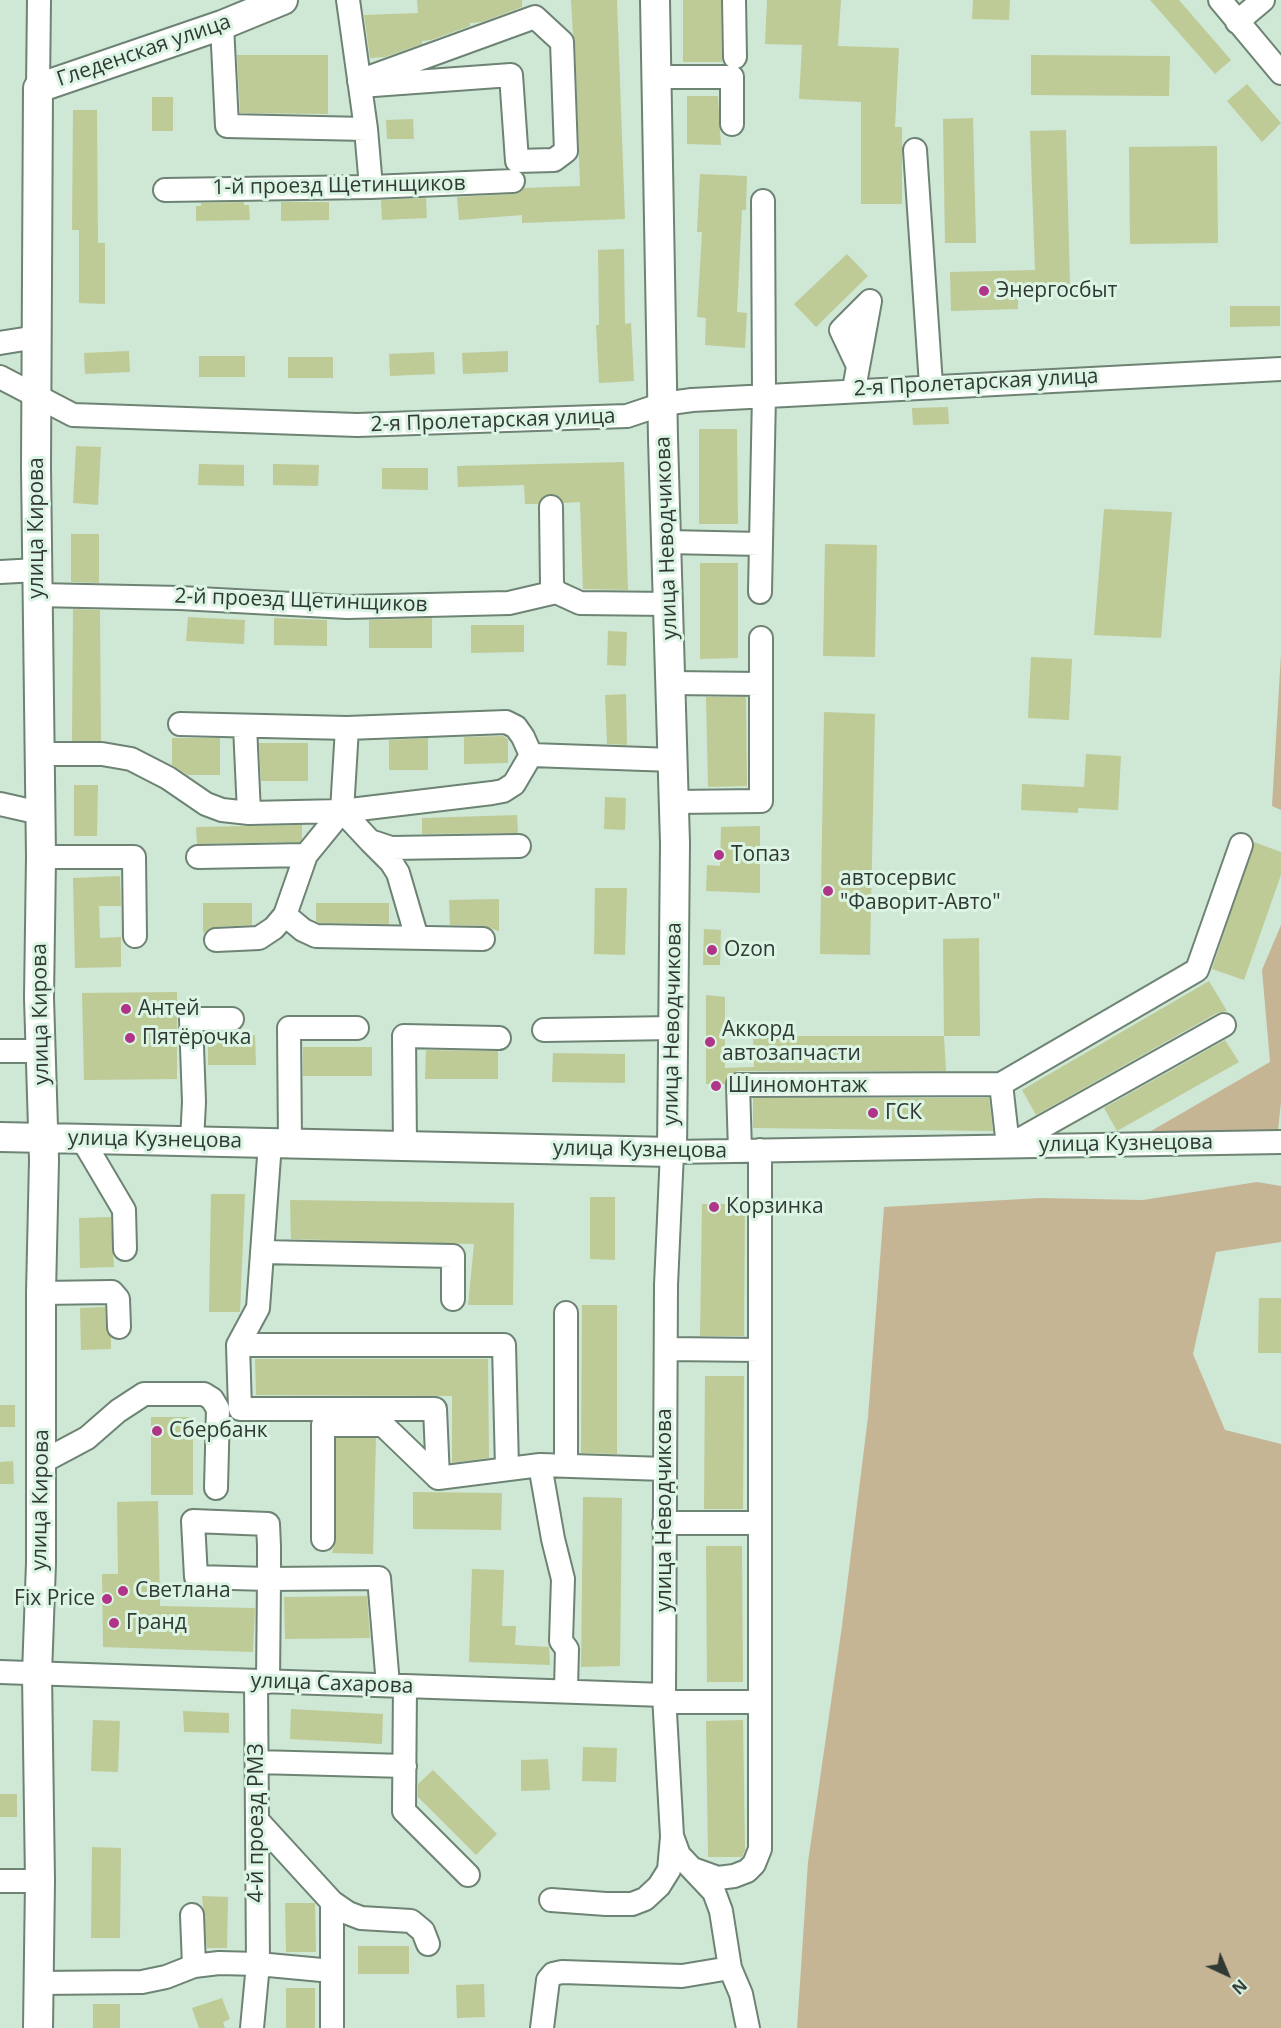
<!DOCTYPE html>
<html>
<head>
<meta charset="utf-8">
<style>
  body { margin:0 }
  #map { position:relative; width:1281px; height:2028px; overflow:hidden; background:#cfe7d5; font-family:"Open Sans",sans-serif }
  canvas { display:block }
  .north { position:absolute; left:1197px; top:1944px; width:60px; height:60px; -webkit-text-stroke:4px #dcf4e3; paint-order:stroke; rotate:136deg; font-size:16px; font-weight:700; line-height:24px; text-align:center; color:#303933 }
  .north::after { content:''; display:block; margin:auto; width:21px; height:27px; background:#303933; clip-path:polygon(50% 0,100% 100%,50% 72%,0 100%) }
</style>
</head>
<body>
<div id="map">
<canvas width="1281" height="2028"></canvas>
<div class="north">N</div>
</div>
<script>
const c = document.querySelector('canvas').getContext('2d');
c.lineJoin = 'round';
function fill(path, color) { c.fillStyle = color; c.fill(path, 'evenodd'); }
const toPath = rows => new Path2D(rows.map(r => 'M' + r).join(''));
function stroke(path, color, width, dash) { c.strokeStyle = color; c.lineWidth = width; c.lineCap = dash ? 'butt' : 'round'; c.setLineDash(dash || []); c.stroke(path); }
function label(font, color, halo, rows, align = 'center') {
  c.font = font + ' "Open Sans",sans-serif'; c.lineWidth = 6; c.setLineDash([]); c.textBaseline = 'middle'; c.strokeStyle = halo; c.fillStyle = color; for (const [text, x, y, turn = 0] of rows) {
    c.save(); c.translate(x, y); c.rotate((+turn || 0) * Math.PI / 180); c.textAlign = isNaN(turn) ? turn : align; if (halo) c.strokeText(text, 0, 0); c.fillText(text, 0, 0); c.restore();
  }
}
fill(toPath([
  [1281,654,1281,810,1272,806],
  [1281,925,1281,1102,1278,1130,1139,1138,1270,1062,1262,970],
  [1257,1182,1281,1186,1281,1242,1216,1252,1193,1354,1225,1430,1281,1444,1281,2028,797,2028,808,1862,842,1626,868,1417,884,1207,1040,1198,1143,1200]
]), '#c5b595');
fill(toPath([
  [417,0,522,0,522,7,482,22,470,23,470,26,431,40,422,41,422,44,385,57,370,58,364,15,418,13],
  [571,0,617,0,625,219,522,223,522,215,459,220,457,197,514,194,524,188,580,186,575,42,573,34],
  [683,0,721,0,722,62,683,62],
  [767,0,841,0,838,46,899,48,895,127,902,127,902,204,861,204,861,102,799,99,802,45,765,44],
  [973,0,1010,0,1009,20,972,19],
  [1150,0,1179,0,1231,60,1215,74],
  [237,55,328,55,328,114,240,113],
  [1031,55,1170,56,1169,96,1031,95],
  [1247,84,1281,123,1262,142,1227,101],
  [687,96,718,96,721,145,687,144],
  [152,97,173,97,173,131,152,131],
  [73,110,97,110,98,243,105,243,105,304,79,303,79,230,72,230],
  [973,118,976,243,945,243,943,119],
  [413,119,414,139,387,139,386,120],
  [1066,130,1070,284,1018,286,1018,309,951,311,950,272,1035,270,1030,131],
  [1217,146,1218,243,1130,244,1129,147],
  [700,174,747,176,746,210,742,210,737,312,747,313,745,348,705,345,706,318,697,317,702,232,697,232],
  [426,198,427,218,382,220,381,200],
  [244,202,244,205,249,205,250,220,196,221,196,206,201,206,201,203],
  [281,202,329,202,329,220,281,221],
  [624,249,625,324,631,323,634,381,599,383,596,325,599,325,598,250],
  [847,254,868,276,816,327,794,304],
  [1230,306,1280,306,1280,326,1230,327],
  [129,351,130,372,85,374,84,353],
  [508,351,508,372,463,374,462,353],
  [434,352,435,374,390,376,389,354],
  [199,356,245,356,245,377,199,377],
  [288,357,333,357,333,378,288,378],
  [948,407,949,424,913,425,912,408],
  [699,429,737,429,738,524,699,524],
  [76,446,101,447,98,505,73,503],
  [624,462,628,590,583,589,580,502,563,503,558,496,550,494,544,496,538,504,525,504,524,485,458,487,457,466],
  [199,464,244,465,244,486,198,485],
  [273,464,319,465,318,486,273,485],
  [382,468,428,468,428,490,382,489],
  [1104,509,1172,512,1161,638,1094,635],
  [71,534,99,534,99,583,71,582],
  [825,544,877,545,875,657,823,656],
  [700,563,738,563,738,658,700,659],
  [73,609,100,610,101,741,72,741],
  [188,617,245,620,244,644,186,641],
  [274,618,327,620,327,646,274,645],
  [432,618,432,648,369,648,369,620],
  [471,625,524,625,524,652,471,653],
  [608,631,627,632,626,666,607,665],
  [1031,657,1072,659,1069,720,1028,718],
  [626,694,627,745,607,744,605,695],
  [706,697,746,697,747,786,708,787],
  [824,712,875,714,870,955,820,954],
  [503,736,508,739,508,763,464,764,464,737],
  [172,738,220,738,220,775,188,775,172,765],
  [428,738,428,770,389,770,389,740],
  [259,743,308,743,308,781,261,781],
  [1086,754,1121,756,1118,810,1078,808,1078,813,1021,810,1022,784,1084,787],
  [74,785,98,785,97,836,74,836],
  [605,797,626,798,625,830,604,829],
  [517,815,518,833,422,834,422,818],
  [302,825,302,839,300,842,197,844,196,827],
  [760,826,760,893,706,891,707,865,720,866,721,827],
  [1254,842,1281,852,1281,875,1244,980,1212,969],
  [120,876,121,906,99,906,100,938,121,937,121,967,75,968,73,878],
  [595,888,627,888,625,955,594,954],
  [499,899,499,931,483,926,450,925,449,900],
  [203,903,252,903,252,925,215,927,203,933],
  [316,903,389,903,389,924,319,923,316,921],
  [704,929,721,930,720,965,703,965],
  [979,938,980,1036,944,1036,943,939],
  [1209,981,1227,1011,1217,1013,1036,1115,1022,1090],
  [177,992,177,1079,84,1080,82,993],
  [706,995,725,997,725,1068,754,1067,753,1036,944,1036,946,1071,738,1071,731,1074,725,1084,706,1084],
  [255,1035,256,1065,208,1065,208,1036],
  [1225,1040,1239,1062,1117,1131,1104,1108],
  [303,1047,372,1047,372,1076,303,1076],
  [426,1050,498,1051,498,1079,425,1079],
  [553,1053,625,1054,625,1083,552,1082],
  [753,1098,989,1098,993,1131,753,1128],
  [211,1194,245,1194,240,1312,209,1312],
  [590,1197,615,1197,615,1260,590,1259],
  [290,1200,514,1203,513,1305,468,1305,474,1244,291,1239],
  [702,1204,745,1204,744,1336,700,1336],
  [111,1217,114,1267,80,1268,79,1218],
  [1259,1298,1281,1298,1281,1353,1258,1353],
  [582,1305,617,1305,617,1454,581,1453],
  [105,1307,106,1327,111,1337,111,1349,81,1350,80,1308],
  [255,1359,488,1359,489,1458,452,1463,452,1396,256,1395],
  [705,1376,744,1376,743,1509,704,1509],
  [0,1405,15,1405,15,1427,0,1427],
  [151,1417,193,1417,193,1495,151,1495],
  [336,1438,376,1438,373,1554,332,1553,336,1539],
  [13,1461,14,1484,0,1484,0,1462],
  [413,1492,502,1493,501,1530,413,1529],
  [583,1497,622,1498,620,1666,581,1667],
  [158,1501,160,1606,255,1608,253,1652,103,1647,102,1574,118,1574,117,1502],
  [706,1546,742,1546,743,1682,707,1682],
  [472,1569,504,1570,502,1626,516,1626,515,1645,549,1647,550,1665,469,1662],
  [367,1596,370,1638,285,1639,284,1597],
  [291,1709,383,1714,382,1744,290,1739],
  [183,1711,229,1713,229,1733,184,1732],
  [93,1720,120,1721,118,1772,91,1771],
  [743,1720,745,1850,742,1857,708,1857,706,1721],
  [583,1747,617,1748,616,1782,582,1781],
  [548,1759,550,1790,521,1791,521,1760],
  [433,1770,497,1834,476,1855,418,1797,418,1784],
  [0,1794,17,1794,17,1817,0,1817],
  [92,1847,121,1848,120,1938,91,1938],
  [202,1896,228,1897,227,1948,207,1948],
  [285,1903,315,1903,316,1952,286,1952],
  [358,1946,409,1946,409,1974,358,1974],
  [484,1984,485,2017,457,2018,456,1985],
  [286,1988,315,1988,315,2028,286,2028],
  [222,1998,230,2019,223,2022,225,2028,199,2028,192,2008],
  [93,2004,120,2004,120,2028,93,2028]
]), '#becb97');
const minor = toPath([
  [348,0,366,129,371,187],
  [734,0,735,57],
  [1220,0,1281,73],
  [1237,22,1263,0],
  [222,25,227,126,366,129],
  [656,77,732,77,732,124],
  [359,81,535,17,562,42,566,151,554,160,517,161,511,75,360,86],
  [38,88,39,0],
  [915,150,931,385],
  [165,190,371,187,513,181],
  [0,343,37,337],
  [0,377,73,415,357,425,627,416,663,404,692,400,1281,369],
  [854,389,870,301,841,330,858,366],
  [551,507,552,585,556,592],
  [667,542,761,544],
  [0,572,37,570],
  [760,592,764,395,763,201],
  [37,595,180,598,347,607,509,603,556,592,580,603,669,604],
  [671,683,761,684],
  [180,724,347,728,506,722,516,727,523,737,531,755],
  [245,726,249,813],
  [40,754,102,754,131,759,168,778,206,804,222,810,249,813,342,811,492,793,503,791,514,784,531,755,673,760],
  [675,802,761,801,761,638],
  [0,804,40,813],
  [342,811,347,728],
  [371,842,391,862,398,873,417,938],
  [41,857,134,857,135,936],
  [198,857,306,855,342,811,370,841,391,848,519,846],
  [285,915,306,855],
  [216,940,259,938,274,928,285,915,303,930,316,936,483,939],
  [544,1030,674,1028],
  [0,1051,42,1051],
  [1001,1084,1008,1146,1224,1025],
  [82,1139,124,1210,125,1249],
  [192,1141,194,1102,191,1019,232,1019],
  [290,1143,289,1028,357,1028],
  [405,1146,404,1036,499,1038],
  [740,1151,738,1085,1001,1084,1197,970,1241,845],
  [262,1252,453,1256,453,1299],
  [41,1293,112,1292,118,1299,119,1327],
  [238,1345,258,1308,270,1143],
  [666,1349,760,1350],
  [42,1462,87,1438,118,1411,144,1394,204,1394,212,1399,218,1409,216,1488],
  [540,1465,553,1539,563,1579,561,1641,567,1649,566,1689],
  [566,1466,566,1313],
  [438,1478,435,1409,240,1409,238,1345,504,1345,507,1468],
  [438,1478,540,1465,665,1469],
  [664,1523,760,1523],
  [323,1539,323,1425,383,1425,438,1478],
  [0,1672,664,1695],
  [268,1682,269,1579,269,1546,268,1524,193,1521,196,1577,269,1579,379,1578,388,1685],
  [405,1686,404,1811,468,1875],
  [664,1702,760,1702],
  [257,1762,405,1766],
  [257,1820,332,1902,348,1913,361,1918,411,1921,423,1931,428,1944],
  [693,1869,718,1878,734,1876,747,1871,754,1864,760,1849,760,1150],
  [0,1881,40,1881],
  [551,1900,606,1904,632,1904,645,1899,659,1886,669,1870,672,1837],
  [332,1902,332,2028],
  [192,1915,194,1966],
  [39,1983,142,1982,166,1977,194,1966,219,1963,258,1964,332,1971],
  [252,2028,258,1964,256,1682],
  [542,2028,548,1980,553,1974,562,1972,682,1976,730,1968],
  [748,2028,741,1994,730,1968,721,1911,714,1892,679,1855,672,1836,664,1695,666,1285,672,1152,1281,1142]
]);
const major = toPath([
  [0,1137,672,1152,675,843,663,439,655,0],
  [38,2028,40,1881,37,1674,41,1563,41,1293,44,1160,39,998,41,857,36,467,38,88,222,25,283,0]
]);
stroke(minor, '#6d8373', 26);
stroke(major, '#6d8373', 32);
stroke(minor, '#fff', 22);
stroke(major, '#fff', 28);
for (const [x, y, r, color] of [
  [984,291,6,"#b03588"],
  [719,855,6,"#b03588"],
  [828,891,6,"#b03588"],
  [712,950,6,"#b03588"],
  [126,1009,6,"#b03588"],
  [130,1038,6,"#b03588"],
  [710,1042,6,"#b03588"],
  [716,1086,6,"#b03588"],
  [873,1113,6,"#b03588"],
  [714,1207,6,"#b03588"],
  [157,1431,6,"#b03588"],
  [123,1591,6,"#b03588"],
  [107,1599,6,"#b03588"],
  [114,1623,6,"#b03588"]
]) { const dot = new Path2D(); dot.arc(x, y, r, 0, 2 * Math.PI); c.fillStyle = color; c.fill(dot); stroke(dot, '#dcf4e3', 2); }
label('21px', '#303933', '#dcf4e3', [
  ["Гледенская улица",144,51,-19],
  ["1-й проезд Щетинщиков",339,186,-1],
  ["2-я Пролетарская улица",976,383,-3],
  ["2-я Пролетарская улица",493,421,-2],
  ["улица Кирова",37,528,-90],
  ["улица Неводчикова",667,538,-92],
  ["2-й проезд Щетинщиков",301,601,2],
  ["улица Кирова",41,1014,-91],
  ["улица Неводчикова",673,1024,-89],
  ["улица Кузнецова",155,1140,1],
  ["улица Кузнецова",1126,1144,-1],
  ["улица Кузнецова",640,1150,1],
  ["улица Кирова",41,1500,-89],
  ["улица Неводчикова",665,1510,-90],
  ["улица Сахарова",332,1684,2],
  ["4-й проезд РМЗ",257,1823,-90]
]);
label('21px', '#303933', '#dcf4e3', [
  ["Энергосбыт",996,291],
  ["Топаз",731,855],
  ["автосервис",840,879],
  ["\"Фаворит-Авто\"",840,903],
  ["Ozon",724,950],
  ["Антей",138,1009],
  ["Аккорд",722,1030],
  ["автозапчасти",722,1054],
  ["Пятёрочка",142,1038],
  ["Шиномонтаж",728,1086],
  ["ГСК",885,1113],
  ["Корзинка",726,1207],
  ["Сбербанк",169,1431],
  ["Светлана",135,1591],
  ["Fix Price",95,1599,"right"],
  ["Гранд",126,1623]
], 'left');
</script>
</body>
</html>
